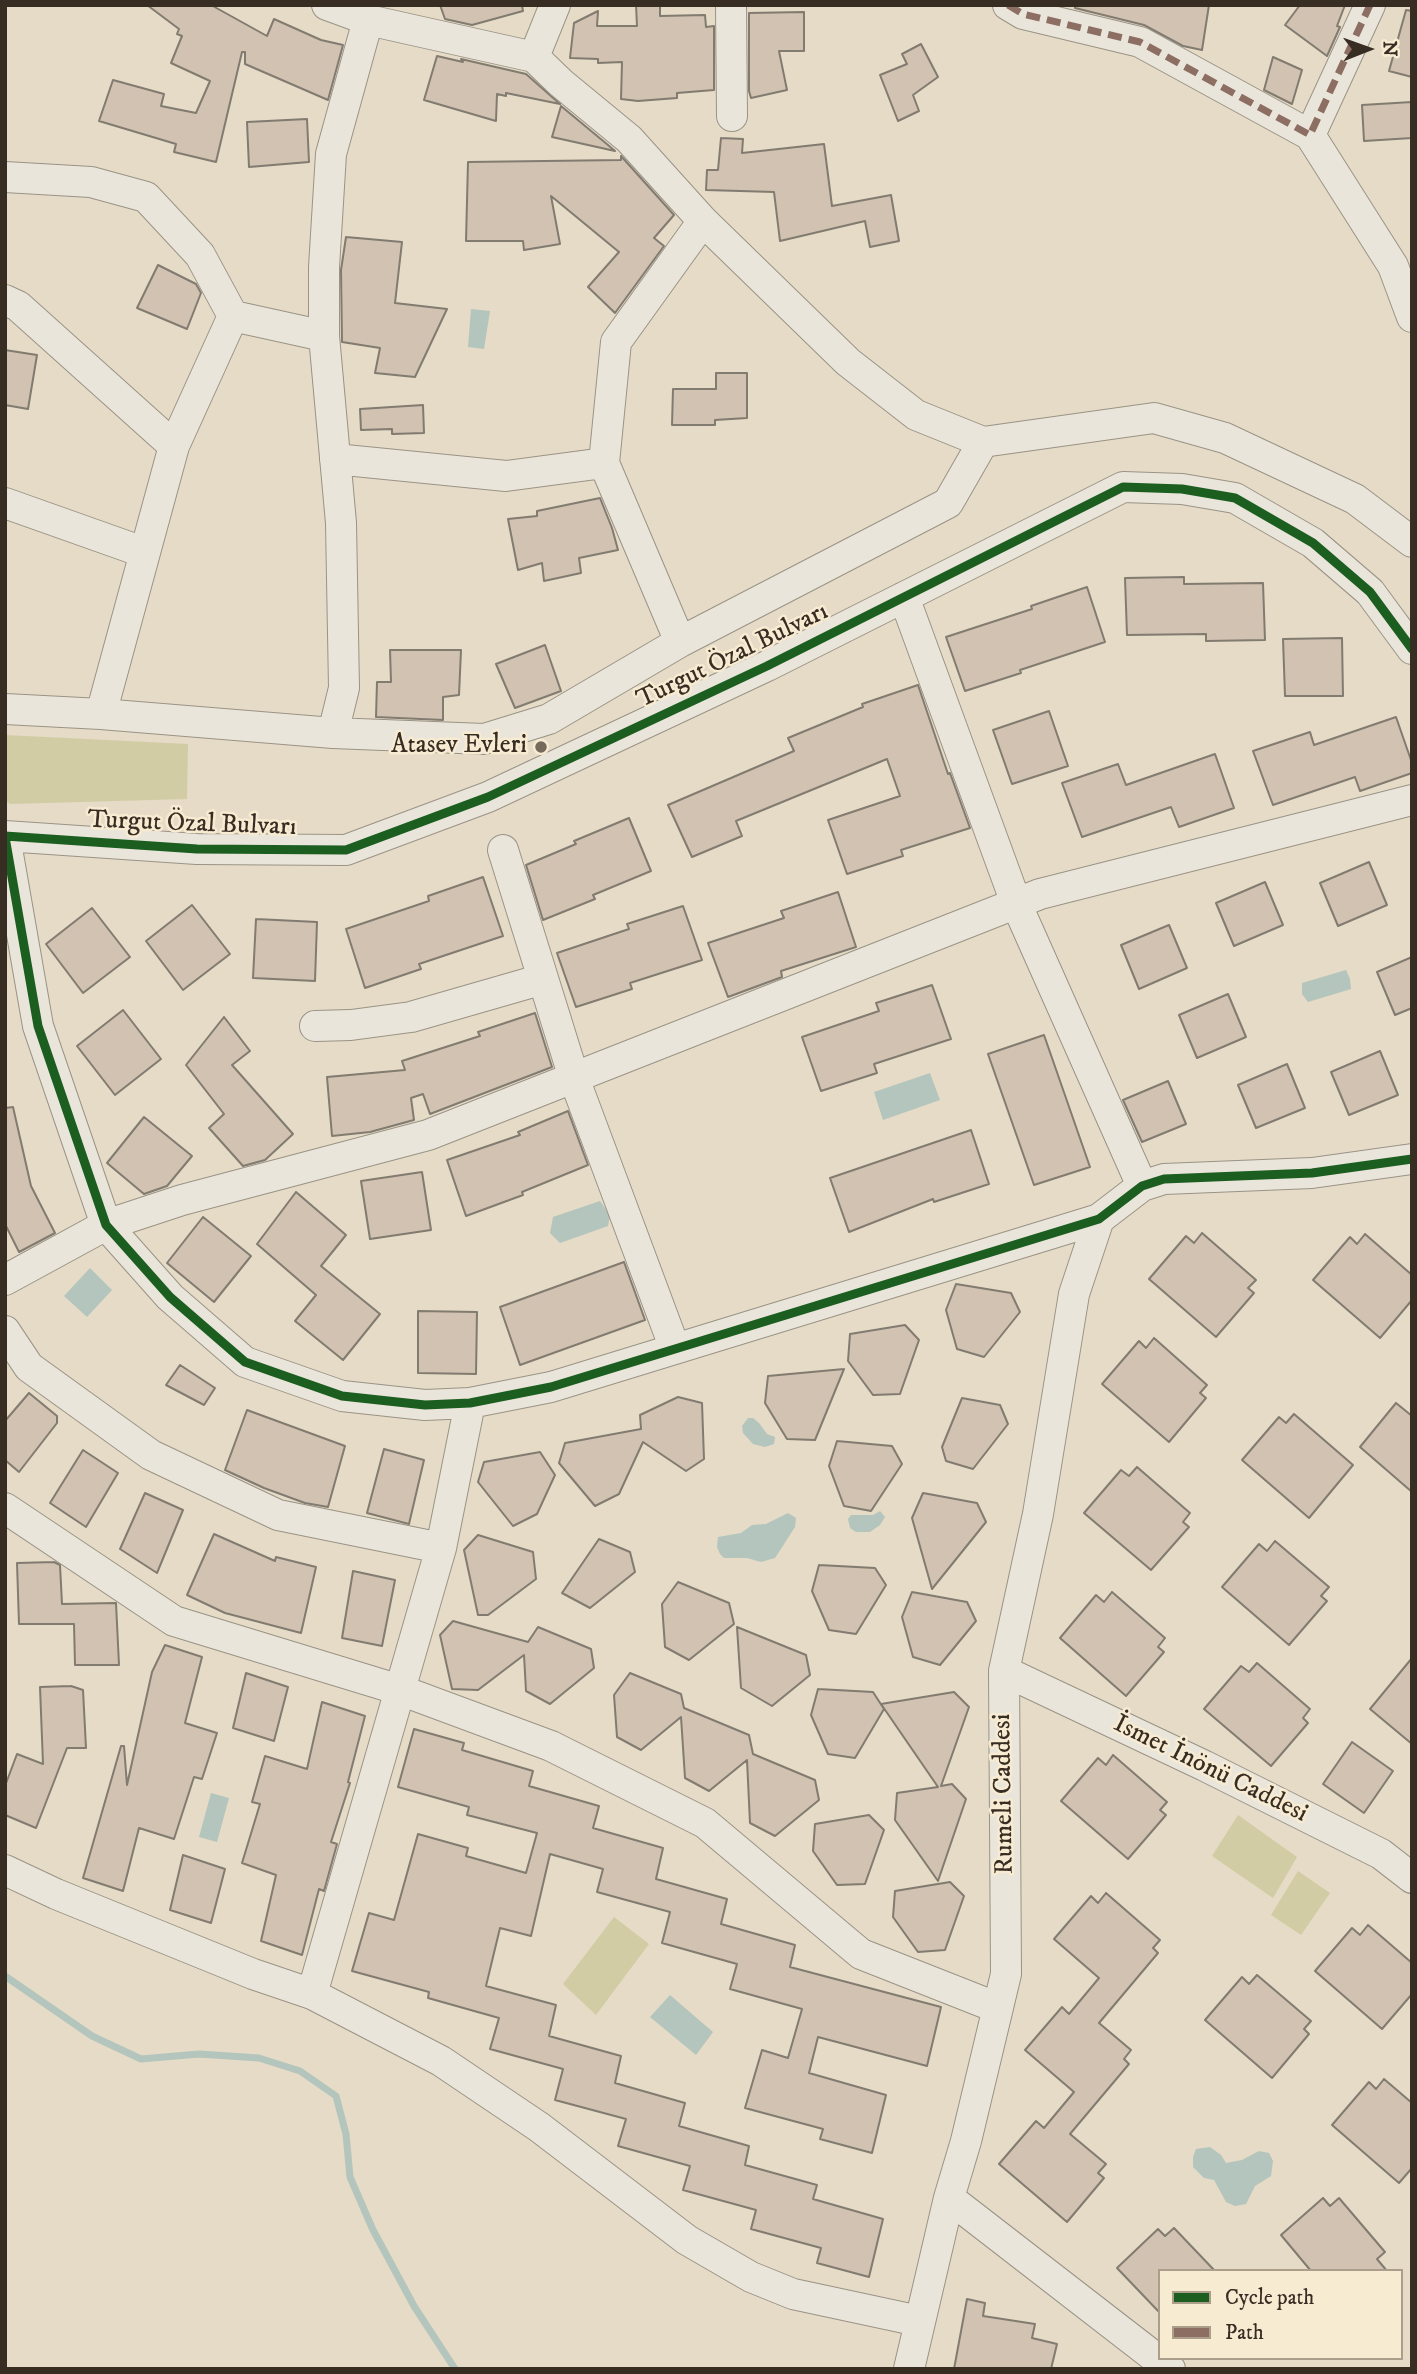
<!DOCTYPE html>
<html>
<head>
<meta charset="utf-8">
<style>
  body { margin:0 }
  #map { position:relative; width:1417px; height:2374px; overflow:hidden; background:#e5dbc6; font-family:"IM FELL DW Pica",serif }
  canvas { display:block }
  .frame { position:absolute; inset:0; border:7px solid #382d23; pointer-events:none }
  .legend { position:absolute; left:1158px; top:2269px; width:245px; height:91px; box-sizing:border-box; background:#f7ebd2; border:2px solid #ab9f8c; margin:0; padding:9px 12px; list-style:none; font-size:21px; color:#382d23 }
  .legend li { display:flex; align-items:center; gap:14px; height:35px }
  .legend b { width:35px; border:2px solid #ab9f8c }
  .north { position:absolute; left:1333px; top:14px; width:70px; height:70px; -webkit-text-stroke:5px #f7ebd2; paint-order:stroke; rotate:89deg; font-size:19px; font-weight:700; line-height:28px; text-align:center; color:#382d23 }
  .north::after { content:''; display:block; margin:auto; width:24px; height:32px; background:#382d23; clip-path:polygon(50% 0,100% 100%,50% 72%,0 100%) }
</style>
</head>
<body>
<div id="map">
<canvas width="1417" height="2374"></canvas>
<div class="frame"></div>
<ul class="legend">
<li><b style="height:9px;background:#1b5e20"></b>Cycle path</li>
<li><b style="height:9px;background:#8d6e63"></b>Path</li>
</ul>
<div class="north">N</div>
</div>
<script>
const c = document.querySelector('canvas').getContext('2d');
c.lineJoin = 'round';
function fill(path, color) { c.fillStyle = color; c.fill(path, 'evenodd'); }
const toPath = rows => new Path2D(rows.map(r => 'M' + r).join(''));
function stroke(path, color, width, dash) { c.strokeStyle = color; c.lineWidth = width; c.lineCap = dash ? 'butt' : 'round'; c.setLineDash(dash || []); c.stroke(path); }
function label(font, color, halo, rows, align = 'center') {
  c.font = font + ' "IM FELL DW Pica",serif'; c.lineWidth = 5; c.setLineDash([]); c.textBaseline = 'middle'; c.strokeStyle = halo; c.fillStyle = color; for (const [text, x, y, turn = 0] of rows) {
    c.save(); c.translate(x, y); c.rotate((+turn || 0) * Math.PI / 180); c.textAlign = isNaN(turn) ? turn : align; if (halo) c.strokeText(text, 0, 0); c.fillText(text, 0, 0); c.restore();
  }
}
fill(toPath([
  [5,735,188,744,187,799,10,804,5,800],
  [1238,1815,1297,1857,1273,1898,1212,1856],
  [1298,1871,1330,1893,1301,1935,1271,1915],
  [614,1917,649,1944,596,2015,563,1984]
]), '#d2cca5');
fill(toPath([
  [471,309,490,311,484,349,468,347],
  [1346,970,1350,979,1351,989,1308,1002,1302,994,1302,983],
  [930,1073,940,1100,883,1120,874,1092],
  [600,1201,610,1215,608,1226,560,1243,550,1233,553,1217],
  [90,1268,112,1290,87,1317,64,1296],
  [748,1418,753,1418,759,1423,767,1434,775,1437,774,1444,765,1447,753,1444,743,1433,742,1426],
  [880,1511,885,1517,880,1525,870,1532,856,1532,850,1528,848,1519,851,1515,873,1515],
  [788,1513,796,1518,795,1527,775,1558,761,1562,747,1558,724,1558,720,1554,717,1547,718,1537,741,1533,752,1525,766,1524],
  [211,1793,229,1798,217,1842,199,1837],
  [670,1995,713,2032,696,2055,650,2017],
  [1210,2147,1221,2155,1226,2163,1242,2160,1259,2151,1269,2153,1273,2161,1271,2176,1255,2186,1246,2204,1235,2206,1226,2202,1214,2180,1204,2178,1193,2167,1193,2157,1196,2149]
]), '#b3c5bc');
stroke(toPath([
  [5,1976,92,2036,141,2059,199,2054,259,2058,300,2071,336,2096,346,2134,350,2177,373,2230,414,2306,455,2369]
]), '#b3c5bc', 7);
const building = toPath([
  [147,5,211,5,267,36,274,19,321,40,343,45,328,100,245,64,245,52,242,52,216,162,174,152,176,144,99,121,113,80,164,94,161,106,196,113,210,81,171,63,182,36,177,34,179,29,147,5],
  [440,5,522,5,523,11,472,25,445,19,440,5],
  [636,5,660,5,660,16,705,15,706,27,714,26,714,90,677,93,677,98,638,101,621,99,622,62,598,63,598,59,570,58,574,23,598,11,597,26,637,26,636,5],
  [1075,5,1209,5,1202,50,1183,46,1144,25,1075,8,1075,5],
  [1300,5,1345,5,1337,26,1340,27,1327,56,1285,25,1300,5],
  [1406,10,1412,11,1412,77,1389,71,1406,10],
  [804,12,804,51,779,51,787,90,751,98,749,91,749,13,804,12],
  [921,44,938,77,913,95,919,111,898,121,880,75,907,64,902,54,921,44],
  [437,56,463,62,461,59,526,74,560,104,506,93,506,96,497,94,496,121,424,100,437,56],
  [1273,57,1302,70,1292,104,1264,90,1273,57],
  [1412,102,1412,138,1364,141,1362,105,1412,102],
  [561,106,608,145,615,151,552,137,561,106],
  [307,119,309,162,249,167,247,122,307,119],
  [721,138,743,139,742,153,824,144,832,206,891,195,899,241,870,247,865,221,780,241,774,192,706,190,707,170,718,170,721,138],
  [621,156,674,215,654,238,664,246,615,313,588,287,619,252,551,196,560,244,524,250,523,241,466,241,468,162,621,160,621,156],
  [346,237,402,242,395,303,447,309,415,377,375,373,380,348,342,342,341,270,346,237],
  [158,265,196,284,201,293,187,329,137,308,158,265],
  [5,350,37,355,28,409,5,405,5,350],
  [716,373,747,373,747,418,715,420,715,425,672,425,673,389,716,389,716,373],
  [423,405,424,433,392,434,392,429,361,430,360,409,423,405],
  [600,498,612,528,618,550,579,558,581,573,544,581,542,563,518,570,508,519,537,516,537,511,600,498],
  [1184,577,1184,584,1263,583,1265,640,1206,641,1206,634,1127,635,1125,578,1184,577],
  [1087,587,1105,642,1020,670,1021,673,965,691,946,637,1032,609,1031,606,1087,587],
  [1342,638,1343,696,1285,696,1283,639,1342,638],
  [545,645,561,691,515,708,496,664,545,645],
  [390,650,461,650,459,695,443,697,443,720,376,717,377,682,391,682,390,650],
  [918,685,948,774,950,773,970,828,901,850,903,856,847,874,828,820,900,796,887,759,736,821,742,836,692,857,668,805,794,751,788,738,863,707,862,704,918,685],
  [1049,711,1068,766,1012,784,993,730,1049,711],
  [1396,717,1412,763,1412,773,1360,791,1355,777,1273,805,1253,751,1310,732,1314,745,1396,717],
  [1215,754,1234,808,1179,827,1171,807,1082,837,1062,783,1118,764,1126,785,1215,754],
  [629,818,651,871,593,895,595,899,543,920,526,865,576,844,574,841,629,818],
  [1369,862,1387,905,1338,926,1320,883,1369,862],
  [483,877,503,936,419,964,421,969,365,988,346,929,429,901,428,896,483,877],
  [1265,882,1283,925,1234,946,1216,903,1265,882],
  [838,892,856,947,781,971,782,977,728,997,708,943,784,918,781,911,838,892],
  [192,905,230,954,183,990,146,941,192,905],
  [683,906,702,960,630,983,632,989,576,1007,557,953,629,929,627,924,683,906],
  [92,908,130,957,83,993,46,944,92,908],
  [256,919,317,922,315,981,253,978,256,919],
  [1169,925,1187,968,1139,989,1121,945,1169,925],
  [1412,957,1412,1008,1395,1015,1377,972,1412,957],
  [932,985,951,1039,874,1064,877,1073,821,1091,802,1037,879,1011,876,1003,932,985],
  [1228,994,1246,1037,1197,1058,1179,1015,1228,994],
  [123,1010,161,1059,115,1095,77,1046,123,1010],
  [535,1013,552,1067,430,1114,423,1094,411,1098,414,1120,370,1132,332,1136,327,1077,405,1070,402,1061,480,1036,478,1032,535,1013],
  [224,1017,250,1051,232,1065,293,1134,265,1160,243,1166,209,1128,224,1114,186,1065,224,1017],
  [1044,1035,1090,1167,1034,1185,988,1054,1044,1035],
  [1380,1051,1398,1095,1349,1115,1331,1072,1380,1051],
  [1287,1064,1305,1108,1256,1128,1238,1085,1287,1064],
  [1168,1081,1186,1124,1142,1142,1123,1100,1168,1081],
  [13,1107,31,1186,55,1233,19,1252,5,1224,5,1108,13,1107],
  [568,1111,588,1165,522,1192,523,1195,466,1216,447,1160,520,1135,518,1132,568,1111],
  [144,1117,192,1156,167,1186,144,1194,107,1163,144,1117],
  [971,1130,989,1184,934,1202,933,1199,849,1232,830,1178,971,1130],
  [422,1172,431,1230,370,1239,361,1181,422,1172],
  [296,1192,346,1235,321,1266,380,1314,343,1360,295,1321,316,1295,257,1244,296,1192],
  [203,1217,251,1256,214,1302,167,1263,203,1217],
  [1202,1233,1256,1280,1248,1288,1254,1293,1216,1337,1149,1279,1186,1236,1194,1243,1202,1233],
  [1365,1234,1412,1275,1412,1300,1380,1338,1313,1280,1350,1237,1357,1244,1365,1234],
  [624,1262,645,1320,520,1365,500,1307,624,1262],
  [956,1284,1011,1293,1020,1312,984,1357,957,1349,946,1310,956,1284],
  [418,1311,477,1312,476,1374,418,1373,418,1311],
  [905,1325,919,1340,900,1394,873,1395,848,1361,850,1334,905,1325],
  [1154,1338,1207,1385,1200,1393,1206,1398,1169,1442,1102,1384,1139,1341,1146,1348,1154,1338],
  [180,1365,215,1388,204,1405,166,1385,180,1365],
  [844,1369,815,1440,787,1439,765,1403,768,1376,844,1369],
  [29,1393,57,1416,57,1423,19,1472,5,1460,5,1421,29,1393],
  [678,1397,702,1403,704,1459,686,1471,643,1442,619,1494,595,1506,559,1463,565,1443,641,1429,640,1415,678,1397],
  [962,1398,1000,1405,1008,1424,973,1469,946,1461,942,1447,962,1398],
  [1396,1403,1412,1416,1412,1492,1360,1447,1396,1403],
  [247,1410,345,1446,328,1507,305,1503,264,1488,225,1470,247,1410],
  [1294,1414,1353,1465,1309,1518,1242,1460,1279,1417,1286,1423,1294,1414],
  [837,1441,892,1446,902,1464,871,1511,844,1506,829,1466,837,1441],
  [384,1449,424,1460,409,1524,367,1513,384,1449],
  [83,1450,118,1473,86,1527,50,1503,83,1450],
  [540,1452,555,1475,537,1514,513,1526,478,1482,484,1462,540,1452],
  [1137,1467,1190,1513,1183,1522,1189,1527,1151,1570,1084,1513,1121,1470,1129,1476,1137,1467],
  [145,1493,183,1510,157,1573,120,1549,145,1493],
  [923,1493,977,1503,986,1522,932,1589,912,1518,923,1493],
  [214,1534,275,1561,276,1557,316,1567,301,1633,225,1613,187,1595,214,1534],
  [478,1535,533,1552,536,1579,488,1615,478,1615,464,1550,478,1535],
  [599,1539,630,1552,635,1572,590,1608,562,1593,599,1539],
  [1275,1541,1329,1587,1321,1596,1327,1601,1289,1645,1222,1587,1259,1544,1267,1551,1275,1541],
  [54,1562,60,1565,62,1604,116,1603,119,1665,75,1665,74,1624,19,1624,17,1563,54,1562],
  [819,1565,875,1568,886,1585,856,1634,829,1630,812,1591,819,1565],
  [353,1571,395,1580,382,1646,342,1638,353,1571],
  [678,1582,729,1603,734,1624,689,1660,665,1647,662,1604,678,1582],
  [912,1592,967,1602,976,1621,940,1665,913,1657,902,1617,912,1592],
  [1112,1592,1165,1638,1158,1647,1164,1652,1126,1696,1060,1638,1096,1595,1104,1602,1112,1592],
  [453,1621,528,1642,538,1627,591,1649,594,1668,550,1704,526,1691,524,1655,478,1690,452,1689,440,1635,453,1621],
  [737,1627,806,1655,810,1675,772,1706,741,1688,737,1627],
  [165,1645,202,1657,185,1723,217,1733,202,1779,194,1777,174,1839,139,1828,123,1891,83,1878,121,1746,124,1746,127,1785,152,1672,165,1645],
  [1412,1658,1412,1744,1370,1709,1412,1658],
  [1257,1663,1310,1709,1303,1718,1308,1723,1271,1766,1204,1709,1241,1666,1249,1672,1257,1663],
  [246,1673,288,1687,274,1741,233,1728,246,1673],
  [630,1673,681,1694,684,1708,749,1735,753,1754,815,1780,819,1800,775,1836,750,1823,747,1760,709,1791,685,1778,681,1717,641,1750,617,1737,614,1695,630,1673],
  [71,1686,83,1690,86,1748,67,1748,36,1828,5,1815,5,1786,17,1754,43,1764,40,1687,71,1686],
  [818,1689,873,1692,884,1709,855,1758,828,1754,811,1715,818,1689],
  [954,1692,969,1707,941,1786,952,1784,966,1799,938,1881,895,1820,897,1793,938,1787,881,1704,954,1692],
  [322,1702,365,1716,348,1782,350,1783,331,1842,337,1844,324,1891,319,1889,302,1955,261,1941,276,1875,242,1863,260,1804,252,1802,265,1756,307,1769,322,1702],
  [414,1729,464,1743,462,1750,533,1771,529,1786,599,1806,593,1828,663,1848,656,1879,727,1899,721,1924,795,1945,790,1967,941,2007,927,2066,818,2037,809,2073,886,2095,872,2153,820,2139,823,2129,745,2108,762,2050,788,2058,802,2009,730,1989,737,1964,662,1943,670,1912,597,1892,603,1869,550,1854,531,1936,500,1928,486,1986,556,2005,549,2036,621,2056,615,2083,685,2103,679,2126,749,2146,745,2165,817,2185,813,2199,883,2219,869,2277,817,2263,821,2248,751,2229,756,2210,683,2190,690,2166,618,2146,626,2119,555,2100,563,2069,490,2049,499,2018,428,1998,429,1992,352,1971,369,1913,394,1920,418,1834,468,1848,466,1856,526,1873,537,1833,467,1815,469,1807,398,1787,414,1729],
  [1352,1742,1393,1771,1364,1813,1323,1784,1352,1742],
  [1113,1755,1167,1802,1160,1810,1166,1815,1128,1859,1061,1801,1098,1758,1106,1765,1113,1755],
  [869,1815,884,1830,865,1884,837,1885,813,1851,815,1824,869,1815],
  [183,1855,225,1869,211,1923,170,1910,183,1855],
  [950,1882,964,1896,945,1950,918,1952,893,1917,895,1891,950,1882],
  [1106,1893,1160,1940,1153,1948,1158,1953,1099,2023,1131,2050,1124,2059,1129,2064,1070,2134,1106,2164,1098,2173,1104,2178,1067,2222,999,2164,1036,2121,1044,2128,1074,2092,1025,2050,1062,2007,1069,2014,1099,1978,1054,1939,1091,1896,1098,1903,1106,1893],
  [1368,1925,1412,1963,1412,1994,1382,2029,1315,1971,1352,1928,1360,1935,1368,1925],
  [1257,1975,1311,2021,1304,2029,1309,2034,1272,2078,1205,2020,1242,1977,1249,1984,1257,1975],
  [1384,2079,1412,2103,1412,2168,1399,2183,1332,2125,1369,2082,1376,2089,1384,2079],
  [1323,2198,1330,2206,1339,2198,1385,2252,1377,2259,1387,2271,1311,2271,1281,2235,1323,2198],
  [1174,2228,1215,2271,1160,2271,1160,2313,1117,2268,1158,2229,1165,2236,1174,2228],
  [967,2299,985,2303,983,2316,1035,2324,1032,2338,1057,2344,1051,2369,954,2369,967,2299]
]);
fill(building, '#d1c2b2');
stroke(building, '#827b70', 2);
const minor = toPath([
  [327,5,368,20,534,57,561,83,629,139,703,221,848,362,916,415,983,442,1154,418,1225,438,1355,499,1412,542],
  [731,5,732,116],
  [1008,5,1023,14,1140,42,1310,135,1370,5],
  [534,57,555,5],
  [1310,135,1393,266,1412,317],
  [5,177,91,182,146,197,200,255,233,316],
  [5,300,18,306,174,446],
  [335,459,506,476,604,463,616,342,703,221],
  [604,463,680,642,948,503,983,442],
  [5,503,143,552],
  [904,597,1016,903,1142,1186],
  [5,709,101,714,333,733,344,688,341,523,324,336,324,267,331,154,368,20],
  [101,714,174,446,233,316,324,336],
  [333,733,484,739,549,719,680,642],
  [5,836,197,849,346,850,488,797,767,666,1123,487,1182,489,1235,498,1313,543,1370,592,1412,649],
  [5,837,38,1026,106,1225,170,1297,245,1362,342,1396,425,1405,470,1403,551,1387,1099,1219,1142,1186,1164,1179,1312,1173,1412,1159],
  [503,850,574,1078,675,1349],
  [315,1026,351,1025,411,1017,543,979],
  [5,1280,106,1225,182,1200,428,1135,1040,894,1412,800],
  [5,1331,29,1367,151,1455,278,1515,441,1548],
  [5,1508,174,1621,400,1690,551,1746,705,1823,861,1954,998,2008],
  [1004,1671,1205,1766,1381,1854,1412,1878],
  [5,1870,56,1894,253,1974,312,1994,441,2061,539,2127,687,2240,751,2277,793,2294,919,2321],
  [312,1994,441,1548,470,1403],
  [949,2198,1170,2369],
  [909,2369,949,2198,966,2141,1006,1974,1004,1671,1038,1514,1074,1294,1099,1219]
]);
stroke(minor, '#9a9386', 32);
stroke(minor, '#eae5da', 30);
stroke(toPath([
  [1008,5,1023,14,1140,42,1310,135,1370,5]
]), '#8d6e63', 7, [14, 7]);
stroke(toPath([
  [5,836,197,849,346,850,488,797,767,666,1123,487,1182,489,1235,498,1313,543,1370,592,1412,649],
  [5,837,38,1026,106,1225,170,1297,245,1362,342,1396,425,1405,470,1403,551,1387,1099,1219,1142,1186,1164,1179,1312,1173,1412,1159]
]), '#1b5e20', 9);
for (const [x, y, r, color] of [
  [541,747,7,"#756a5c"]
]) { const dot = new Path2D(); dot.arc(x, y, r, 0, 2 * Math.PI); c.fillStyle = color; c.fill(dot); stroke(dot, '#f7ebd2', 2.5); }
label('26px', '#382d23', '#f7ebd2', [
  ["Turgut Özal Bulvarı",733,657,-26],
  ["Turgut Özal Bulvarı",192,825,2],
  ["İsmet İnönü Caddesi",1210,1770,26],
  ["Rumeli Caddesi",1005,1794,-91]
]);
label('26px', '#382d23', '#f7ebd2', [
  ["Atasev Evleri",527,747]
], 'right');
</script>
</body>
</html>
